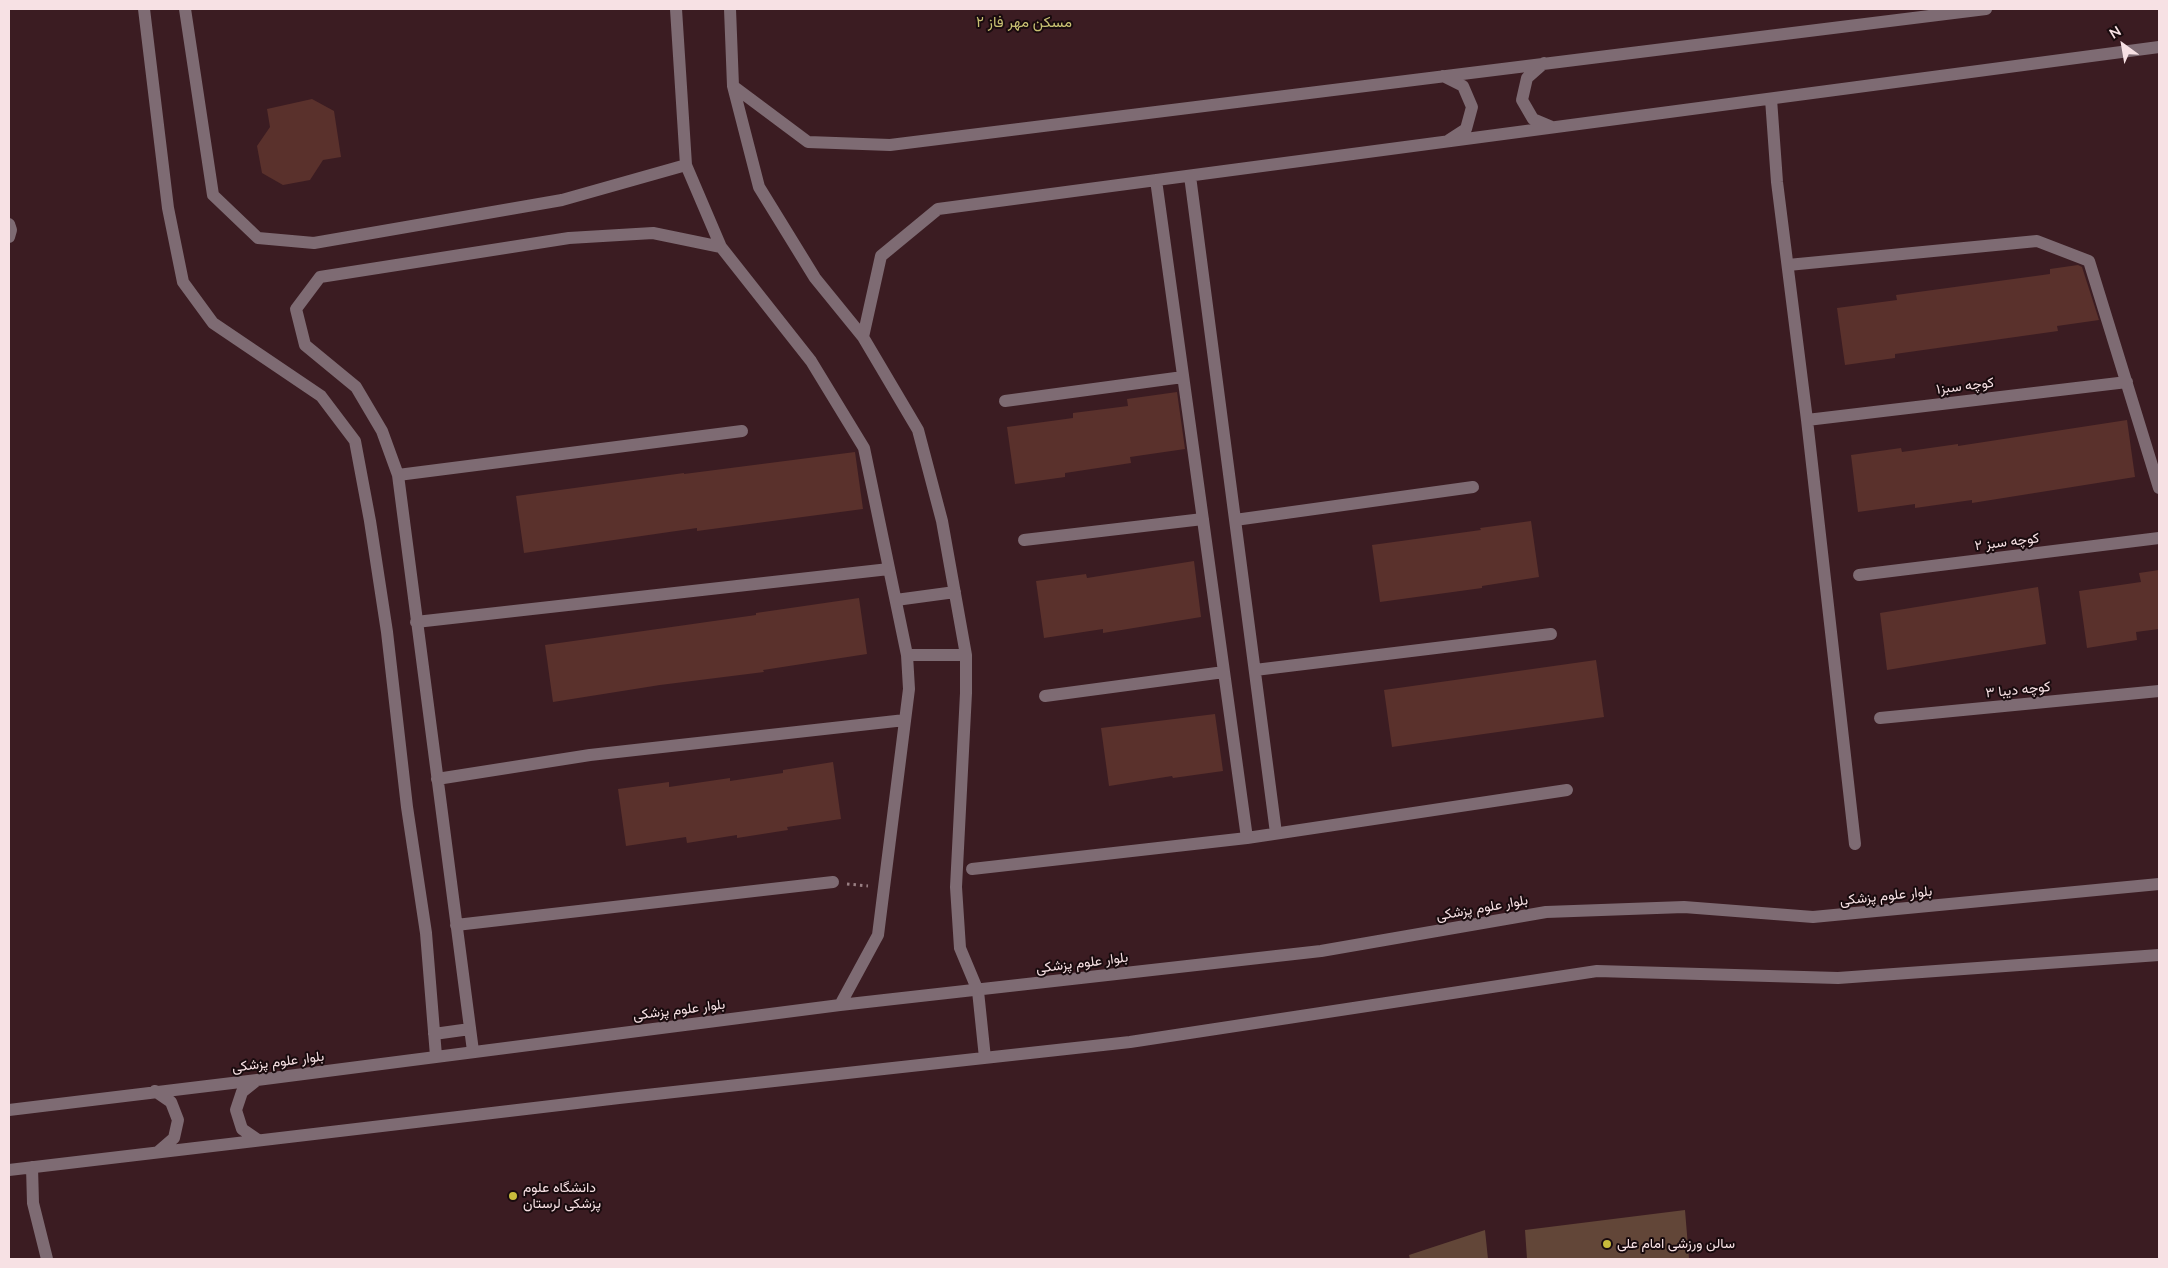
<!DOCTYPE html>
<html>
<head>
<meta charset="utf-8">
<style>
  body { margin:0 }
  #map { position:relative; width:2168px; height:1268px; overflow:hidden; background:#3b1c22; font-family:Mulish,sans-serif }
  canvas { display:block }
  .frame { position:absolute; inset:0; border:10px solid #f7e1e4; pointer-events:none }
  .north { position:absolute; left:2098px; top:20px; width:50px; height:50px; -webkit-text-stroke:4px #190b0e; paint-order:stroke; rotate:328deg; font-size:14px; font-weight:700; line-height:20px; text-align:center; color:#f7e1e4 }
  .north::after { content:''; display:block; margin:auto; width:18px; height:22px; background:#f7e1e4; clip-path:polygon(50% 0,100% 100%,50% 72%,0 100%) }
</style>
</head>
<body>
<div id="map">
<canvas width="2168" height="1268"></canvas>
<div class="frame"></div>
<div class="north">N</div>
</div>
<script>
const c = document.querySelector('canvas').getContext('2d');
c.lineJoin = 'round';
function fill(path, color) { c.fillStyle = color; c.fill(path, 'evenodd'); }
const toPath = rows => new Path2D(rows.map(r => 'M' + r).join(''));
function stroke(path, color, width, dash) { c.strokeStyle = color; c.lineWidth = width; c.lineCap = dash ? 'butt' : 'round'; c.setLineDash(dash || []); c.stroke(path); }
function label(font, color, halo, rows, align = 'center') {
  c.font = font + ' Mulish,Vazirmatn,sans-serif'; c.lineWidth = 4; c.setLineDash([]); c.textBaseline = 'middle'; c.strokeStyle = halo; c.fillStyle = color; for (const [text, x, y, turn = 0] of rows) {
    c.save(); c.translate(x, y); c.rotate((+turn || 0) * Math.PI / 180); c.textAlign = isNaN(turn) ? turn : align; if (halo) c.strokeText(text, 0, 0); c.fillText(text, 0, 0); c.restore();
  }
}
fill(toPath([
  [1685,1210,1689,1259,1527,1259,1525,1230],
  [1485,1230,1488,1259,1410,1259,1409,1255]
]), '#624638');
fill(toPath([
  [312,99,334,111,341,157,323,160,310,180,283,185,262,173,257,146,270,127,267,109],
  [2078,265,2082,267,2099,320,2057,326,2058,331,1895,354,1895,358,1845,365,1837,308,1897,300,1896,295,2050,274,2050,269],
  [1177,392,1185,449,1130,457,1131,463,1065,473,1065,477,1015,484,1007,427,1073,418,1073,413,1128,406,1127,399],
  [2127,420,2135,477,1972,503,1972,500,1915,508,1915,504,1858,512,1851,455,1901,448,1902,452,1958,444,1958,446],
  [855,452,863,509,697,531,697,528,524,553,516,496,684,473,684,474],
  [1531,521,1539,577,1482,586,1482,588,1380,602,1372,545,1481,530,1480,528],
  [1194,561,1201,617,1103,633,1103,629,1044,638,1036,581,1086,574,1087,578],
  [2159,570,2159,629,2136,632,2137,640,2087,648,2079,591,2141,582,2139,573],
  [2038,587,2046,644,1887,670,1880,613],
  [859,598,867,654,763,670,764,672,660,685,553,702,545,645,756,615,756,613],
  [1596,660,1604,717,1392,747,1384,690],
  [1215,714,1223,771,1173,778,1172,776,1109,786,1101,728],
  [833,762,841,819,787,827,788,830,737,838,737,835,687,843,686,837,626,846,618,789,669,782,669,787,730,778,730,781,783,773,783,770]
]), '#5a312c');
stroke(toPath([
  [847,884,868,886]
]), '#997f83', 3, [2.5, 4]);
stroke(toPath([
  [144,9,168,208,183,282,213,323,321,396,355,441,370,521,387,632,407,807,426,933,436,1056],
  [185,9,213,195,258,238,314,243,562,200,686,165],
  [676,9,686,165,721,247,811,361,864,448,907,655,909,689,878,935,840,1005],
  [730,9,733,86,759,187,815,278,863,337,918,430,942,521,966,655,966,693,956,887,960,948,978,991,985,1058],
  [1544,63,1527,78,1522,100,1533,119,1552,127],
  [1443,76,1463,86,1472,107,1466,129,1449,140],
  [733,86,808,142,890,145,1986,9],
  [1771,99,1777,182,1807,420,1855,844],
  [1190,176,1276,833],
  [1156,180,1247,838,1567,790],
  [9,224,11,230,9,237],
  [1788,265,2037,241,2089,261,2159,488],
  [863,337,881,256,938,209,2159,47],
  [1005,401,1183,377],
  [1807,420,2127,382],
  [398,475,742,431],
  [1235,520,1473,487],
  [1024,540,1203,519],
  [1859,575,2159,538],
  [896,600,955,592],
  [416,622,889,569],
  [907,655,966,655],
  [1255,670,1551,634],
  [1045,696,1224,672],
  [1880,718,2159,691],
  [437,779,590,755,905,720],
  [972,869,1247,838],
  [456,925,833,882],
  [434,1034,470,1029],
  [473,1051,398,475,382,431,356,387,305,345,296,309,320,277,569,238,653,233,721,247],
  [257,1080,242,1092,236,1110,242,1129,258,1140],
  [155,1091,171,1102,178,1120,174,1138,159,1151],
  [9,1110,257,1080,840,1005,1321,951,1546,912,1684,907,1813,917,2159,884],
  [32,1167,33,1203,47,1259],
  [9,1170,619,1098,1130,1042,1597,971,1838,978,2159,955]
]), '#7e6b73', 12);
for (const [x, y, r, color] of [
  [513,1196,5,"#c8bb3b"],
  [1607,1244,5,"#c8bb3b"]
]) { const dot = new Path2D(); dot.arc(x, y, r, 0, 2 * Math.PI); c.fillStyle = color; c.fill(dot); stroke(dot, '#190b0e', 2); }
label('14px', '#f7e1e4', '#190b0e', [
  ["کوچه سبز۱",1965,386,-7],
  ["کوچه سبز ۲",2007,542,-7],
  ["کوچه دیبا ۳",2018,690,-6],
  ["بلوار علوم پزشکی",1886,896,-6],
  ["بلوار علوم پزشکی",1482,908,-10],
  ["بلوار علوم پزشکی",1082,963,-7],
  ["بلوار علوم پزشکی",679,1010,-7],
  ["بلوار علوم پزشکی",278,1062,-7]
]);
label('14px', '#f7e1e4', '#190b0e', [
  ["دانشگاه علوم",523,1188],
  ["پزشکی لرستان",523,1204],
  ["سالن ورزشی امام علی",1617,1244]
], 'left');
label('15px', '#c9c173', '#190b0e', [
  ["مسکن مهر فاز ۲",1024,22]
]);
</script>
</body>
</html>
